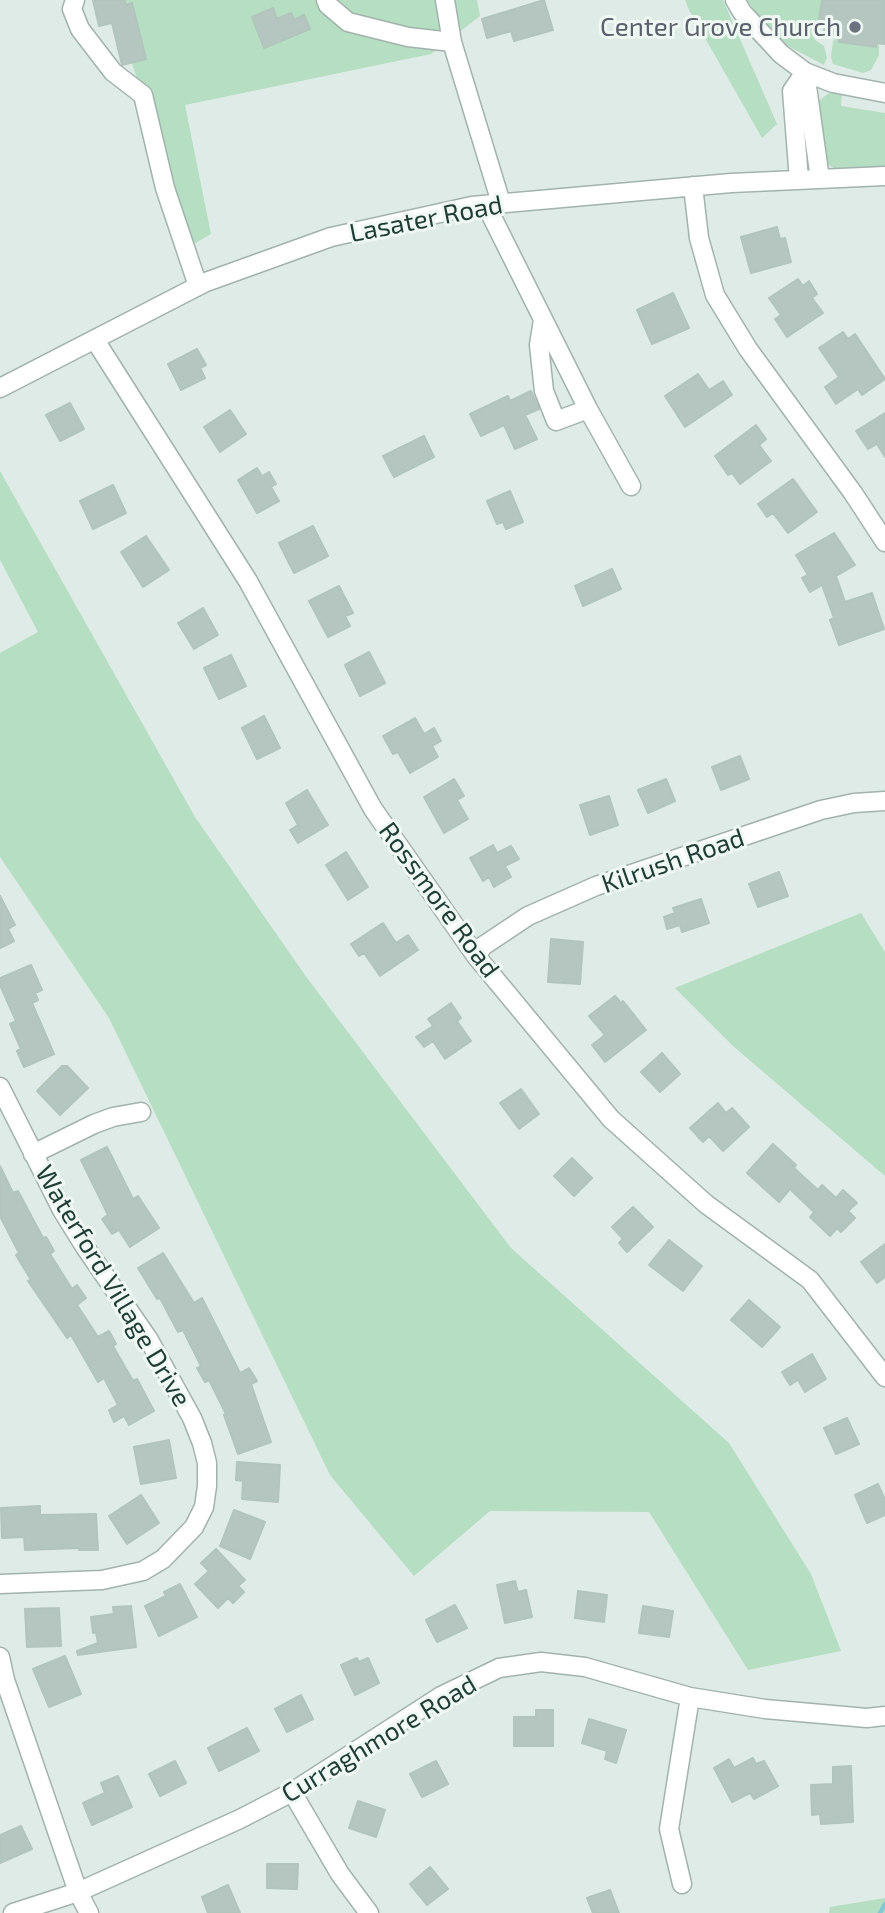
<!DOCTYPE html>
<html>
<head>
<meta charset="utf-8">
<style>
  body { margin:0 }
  canvas { display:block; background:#dfebe6 }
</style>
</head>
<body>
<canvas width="885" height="1913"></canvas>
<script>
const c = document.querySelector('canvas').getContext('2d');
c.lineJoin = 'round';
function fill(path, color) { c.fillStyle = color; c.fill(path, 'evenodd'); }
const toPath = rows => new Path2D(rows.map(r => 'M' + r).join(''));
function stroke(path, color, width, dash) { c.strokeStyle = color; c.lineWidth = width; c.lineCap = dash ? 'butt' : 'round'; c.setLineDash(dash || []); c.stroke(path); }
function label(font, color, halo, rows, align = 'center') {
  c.font = font + ' "Exo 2",sans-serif'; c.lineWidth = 6; c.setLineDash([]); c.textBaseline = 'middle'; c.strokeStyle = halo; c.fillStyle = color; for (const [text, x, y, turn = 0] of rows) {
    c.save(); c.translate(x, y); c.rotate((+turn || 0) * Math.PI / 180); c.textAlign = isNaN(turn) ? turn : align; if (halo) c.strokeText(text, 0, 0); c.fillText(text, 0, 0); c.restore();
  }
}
fill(toPath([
  [111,0,477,0,480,16,431,54,185,105,211,234,192,245],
  [685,0,723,0,777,124,762,138,689,10],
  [747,0,822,0,819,19,812,26,812,34,815,40,824,46,827,58,824,65,788,46,761,19],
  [837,38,839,38,839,42,875,47,876,42,879,45,879,55,871,70,863,73,833,64,831,57,833,41],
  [830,92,842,93,841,106,885,113,885,168,838,171,826,163,819,105,820,100],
  [0,471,195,817,307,978,511,1248,729,1443,811,1574,841,1651,748,1670,649,1512,490,1511,414,1576,330,1475,109,1018,0,857,0,653,38,632,0,560],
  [861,913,885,952,885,1176,733,1046,675,988],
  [885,1898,885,1913,829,1913,830,1907]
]), '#b6dec2');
stroke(toPath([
  [880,1913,885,1904]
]), '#83c6d4', 4.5);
const building = toPath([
  [93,0,124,0,126,5,132,3,146,59,122,65,112,23,99,26,93,0],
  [544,0,553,30,514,41,511,31,487,38,482,19,544,0],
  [822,0,885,0,885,44,876,43,876,47,839,42,840,35,824,33,825,19,819,19,822,0],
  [273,8,277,19,291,13,294,20,304,15,310,29,264,48,252,17,273,8],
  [777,227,780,239,785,238,791,262,751,273,741,237,777,227],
  [798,279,803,286,809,281,817,294,812,298,823,313,787,337,775,319,781,315,769,298,798,279],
  [673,293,689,328,652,344,637,310,673,293],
  [843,332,848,339,855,334,885,379,862,395,858,389,836,404,825,387,839,377,819,348,843,332],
  [197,349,206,365,200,368,205,378,181,390,168,364,197,349],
  [698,374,709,390,723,381,732,395,685,427,665,396,698,374],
  [531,391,539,409,525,415,537,439,515,449,504,425,481,436,470,414,508,396,510,401,531,391],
  [70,403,84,429,60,441,46,415,70,403],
  [230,410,246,434,220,452,204,427,230,410],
  [885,413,885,457,877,444,868,449,856,431,885,413],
  [756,425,766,439,759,445,771,461,740,484,732,473,728,475,715,456,756,425],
  [424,436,434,457,394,477,383,456,424,436],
  [257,468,262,476,269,472,276,484,271,487,279,501,257,513,238,480,257,468],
  [793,479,817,512,788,533,773,513,767,517,758,504,793,479],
  [113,485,126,513,93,529,80,501,113,485],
  [510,491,523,522,506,529,503,522,497,524,487,501,510,491],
  [313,526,328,556,294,573,279,543,313,526],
  [834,533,855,565,836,576,845,602,872,593,884,629,839,645,830,620,834,618,822,585,810,592,802,578,808,575,796,555,834,533],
  [146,536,169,570,143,587,121,552,146,536],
  [612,569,621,589,583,606,575,586,612,569],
  [339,586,353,613,345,616,350,626,328,637,309,601,339,586],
  [203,608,218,635,194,649,178,623,203,608],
  [369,652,385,683,360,696,345,665,369,652],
  [231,655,246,686,219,699,204,668,231,655],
  [264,716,280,748,257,759,242,728,264,716],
  [415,718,424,734,434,728,441,741,432,746,438,757,410,773,398,752,393,754,383,736,415,718],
  [740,756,749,779,721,790,712,767,740,756],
  [454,779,464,796,457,800,468,819,444,833,424,797,454,779],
  [666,779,675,801,648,813,638,790,666,779],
  [307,790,328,825,298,843,290,830,298,825,286,803,307,790],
  [609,796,618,825,590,835,580,805,609,796],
  [493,845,497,853,511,846,519,859,505,866,511,877,494,887,489,877,483,881,470,858,493,845],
  [346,852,368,887,348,900,326,865,346,852],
  [779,872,788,896,758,907,749,884,779,872],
  [0,896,15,925,8,929,14,941,0,948,0,896],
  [701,899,709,923,682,932,680,925,667,929,664,917,675,913,673,908,701,899],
  [383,923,396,943,408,935,418,950,380,976,364,953,359,956,351,944,383,923],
  [551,939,583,942,580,984,548,982,551,939],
  [31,965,42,990,35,993,38,1000,32,1003,54,1054,24,1067,17,1051,21,1049,10,1024,16,1021,0,985,0,978,31,965],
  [615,996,621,1003,623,1001,646,1030,605,1062,592,1045,605,1035,589,1016,615,996],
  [451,1003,461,1018,457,1021,471,1041,445,1059,433,1041,424,1047,416,1037,433,1026,428,1019,451,1003],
  [662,1053,680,1074,660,1092,641,1072,662,1053],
  [62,1066,67,1066,88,1088,60,1115,37,1091,62,1066],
  [521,1089,539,1114,519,1129,500,1103,521,1089],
  [718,1103,726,1113,732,1108,749,1127,723,1151,709,1136,703,1142,690,1128,718,1103],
  [773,1144,796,1165,794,1168,818,1190,822,1185,836,1198,843,1190,857,1203,848,1211,855,1218,841,1232,837,1228,830,1236,810,1217,814,1212,790,1189,779,1202,747,1173,773,1144],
  [107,1147,133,1199,138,1196,159,1228,130,1247,119,1230,112,1234,102,1219,108,1215,81,1160,107,1147],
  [572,1158,592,1178,574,1196,554,1176,572,1158],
  [0,1166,13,1193,18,1191,43,1238,46,1237,54,1251,50,1254,72,1289,77,1285,86,1298,77,1305,98,1337,109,1331,116,1344,113,1346,133,1381,137,1379,154,1411,129,1425,124,1416,114,1422,109,1410,118,1405,104,1378,98,1382,71,1335,67,1338,28,1281,31,1280,16,1255,19,1253,0,1216,0,1166],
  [633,1207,653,1227,627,1252,619,1243,623,1239,612,1227,633,1207],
  [669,1240,702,1266,683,1291,649,1265,669,1240],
  [885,1244,885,1277,877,1283,861,1262,885,1244],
  [163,1253,194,1303,202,1298,240,1373,249,1368,257,1381,251,1384,271,1442,238,1454,224,1415,226,1414,209,1380,205,1382,197,1368,201,1366,183,1330,178,1332,160,1298,157,1299,138,1268,163,1253],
  [749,1300,780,1327,762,1347,731,1320,749,1300],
  [812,1354,826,1379,805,1392,798,1380,790,1385,782,1372,812,1354],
  [847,1418,859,1444,836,1454,824,1428,847,1418],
  [169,1440,176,1478,141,1484,134,1447,169,1440],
  [237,1462,280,1465,278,1502,242,1499,243,1481,236,1480,237,1462],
  [878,1484,885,1500,885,1515,867,1523,855,1495,878,1484],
  [141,1495,159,1523,127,1544,109,1516,141,1495],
  [40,1506,40,1515,96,1514,98,1550,79,1550,79,1548,25,1550,24,1537,2,1538,1,1508,40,1506],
  [234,1510,265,1522,250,1559,220,1546,234,1510],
  [216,1549,245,1580,238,1586,244,1592,233,1603,228,1598,218,1608,195,1584,209,1571,201,1563,216,1549],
  [515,1581,518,1592,526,1590,532,1617,505,1623,497,1585,515,1581],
  [180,1584,197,1617,159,1636,145,1606,166,1596,164,1592,180,1584],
  [578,1591,607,1595,604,1622,575,1618,578,1591],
  [455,1605,467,1628,437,1642,426,1620,455,1605],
  [131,1606,136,1647,78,1655,77,1651,98,1643,96,1632,93,1633,91,1617,114,1614,113,1607,131,1606],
  [643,1606,673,1611,669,1637,639,1633,643,1606],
  [59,1608,61,1646,27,1647,25,1609,59,1608],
  [65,1656,81,1694,49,1707,33,1669,65,1656],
  [357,1658,359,1662,368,1658,379,1683,355,1695,341,1665,357,1658],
  [301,1695,313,1719,287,1732,275,1709,301,1695],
  [536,1710,553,1710,553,1746,514,1746,514,1717,536,1717,536,1710],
  [589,1719,626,1730,616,1763,605,1759,607,1751,582,1743,589,1719],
  [247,1728,259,1751,219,1771,208,1748,247,1728],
  [753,1758,756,1764,764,1761,778,1786,754,1799,750,1793,732,1802,714,1768,729,1759,734,1768,753,1758],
  [175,1761,186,1783,160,1796,149,1774,175,1761],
  [436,1761,448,1784,422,1797,410,1774,436,1761],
  [851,1766,853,1822,821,1824,820,1814,812,1815,811,1785,833,1784,833,1767,851,1766],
  [118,1776,132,1807,92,1825,83,1803,105,1793,101,1783,118,1776],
  [358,1801,385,1810,376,1837,349,1828,358,1801],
  [21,1826,32,1849,0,1863,0,1835,21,1826],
  [267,1864,298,1864,297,1889,267,1888,267,1864],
  [430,1867,448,1889,427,1905,410,1884,430,1867],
  [228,1885,240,1913,208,1913,202,1897,228,1885],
  [610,1890,619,1913,593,1913,587,1898,610,1890]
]);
fill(building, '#b4c6bf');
stroke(building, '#b1c5bd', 2);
const minor = toPath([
  [75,0,72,9,80,29,113,72,143,95,165,188,198,286],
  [326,0,328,5,348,22,408,37,452,42,501,203],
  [445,0,452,42],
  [735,0,742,12,781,54,805,72,833,83,885,93],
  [799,180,792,91,805,72,820,179],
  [693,186,699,238,715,295,748,349,853,493,885,542],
  [486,205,588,409,631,486],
  [543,320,539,345,544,391,556,421,588,409],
  [95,340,248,581,373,809,476,956,611,1119,706,1204,810,1280,885,1377],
  [0,388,206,282,331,237,472,206,731,183,885,176],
  [476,956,483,946,528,916,596,886,821,810,854,803,885,801],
  [0,1087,62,1210,85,1247,149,1340,192,1418,202,1443,207,1463,207,1486,204,1507,194,1527,163,1559,143,1571,102,1580,0,1584],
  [33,1154,94,1124,113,1117,141,1112],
  [0,1657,5,1680,78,1892,89,1913],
  [292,1792,340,1874,369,1913],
  [682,1884,669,1829,690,1697],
  [13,1913,78,1892,240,1819,292,1792,441,1696,499,1668,541,1662,585,1667,690,1697,765,1709,867,1718,885,1716]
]);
stroke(minor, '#a2b3ad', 21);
stroke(minor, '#fff', 18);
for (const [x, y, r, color] of [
  [855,27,7,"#6b7280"]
]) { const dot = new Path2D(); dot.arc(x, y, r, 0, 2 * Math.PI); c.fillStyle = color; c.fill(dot); stroke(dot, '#f0f8f4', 2.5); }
label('26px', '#5b616d', '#f0f8f4', [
  ["Center Grove Church",841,27]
], 'right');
label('26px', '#1f3c35', '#f0f8f4', [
  ["Lasater Road",426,219,-11],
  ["Kilrush Road",673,861,-19],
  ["Rossmore Road",439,900,54],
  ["Waterford Village Drive",113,1286,59],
  ["Curraghmore Road",379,1739,-31]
]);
</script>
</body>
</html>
